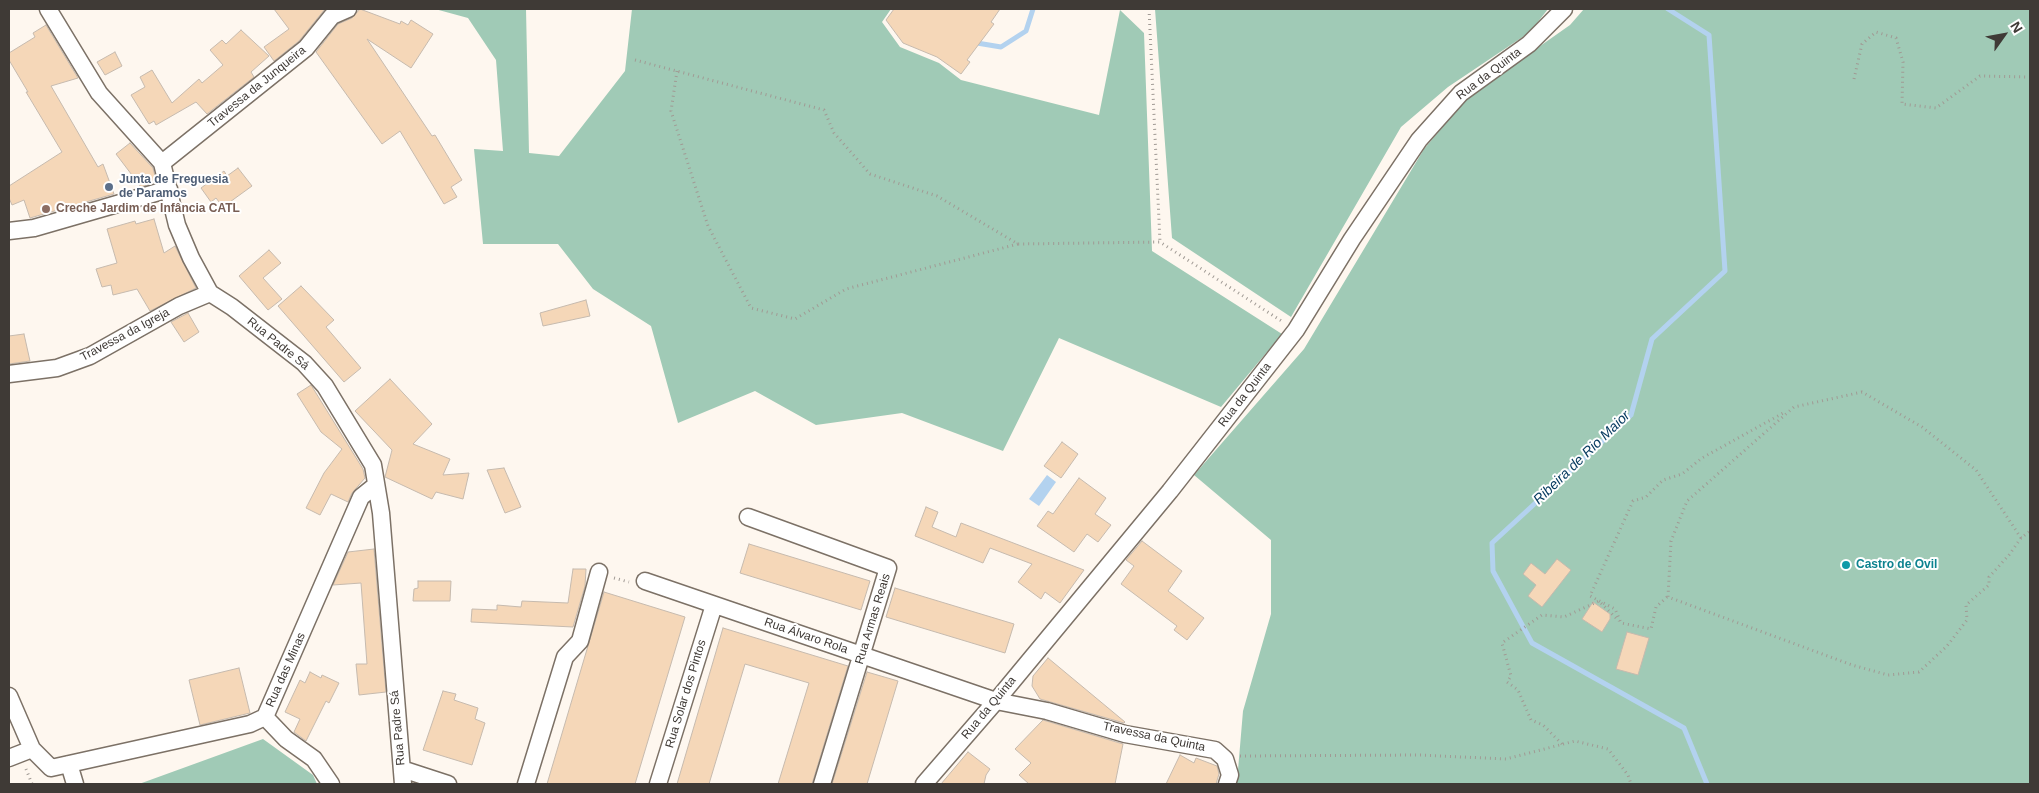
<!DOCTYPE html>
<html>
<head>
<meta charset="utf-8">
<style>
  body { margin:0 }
  #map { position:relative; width:2039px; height:793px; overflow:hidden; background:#fef7ef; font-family:Helvetica,sans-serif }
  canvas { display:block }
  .frame { position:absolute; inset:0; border:10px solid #3f3a36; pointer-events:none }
  .north { position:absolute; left:1979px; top:10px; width:50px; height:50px; -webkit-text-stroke:4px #fff; paint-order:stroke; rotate:58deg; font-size:14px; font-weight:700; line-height:20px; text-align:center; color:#3f3a36 }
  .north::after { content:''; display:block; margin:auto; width:18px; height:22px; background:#3f3a36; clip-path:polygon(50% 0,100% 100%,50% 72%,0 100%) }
</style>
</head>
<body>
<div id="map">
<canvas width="2039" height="793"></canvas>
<div class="frame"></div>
<div class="north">N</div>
</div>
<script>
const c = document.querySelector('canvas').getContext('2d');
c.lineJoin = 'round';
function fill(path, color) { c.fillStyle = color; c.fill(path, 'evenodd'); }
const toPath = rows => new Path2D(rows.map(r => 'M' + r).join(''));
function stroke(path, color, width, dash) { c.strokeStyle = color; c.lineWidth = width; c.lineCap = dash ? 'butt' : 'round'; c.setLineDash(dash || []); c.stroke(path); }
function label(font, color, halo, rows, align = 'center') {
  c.font = font + ' Helvetica,sans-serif'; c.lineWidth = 4; c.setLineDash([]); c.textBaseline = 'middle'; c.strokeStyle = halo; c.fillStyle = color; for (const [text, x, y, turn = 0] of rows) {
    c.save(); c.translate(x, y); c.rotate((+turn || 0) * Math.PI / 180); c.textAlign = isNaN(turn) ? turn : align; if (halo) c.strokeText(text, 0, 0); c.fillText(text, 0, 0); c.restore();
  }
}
fill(toPath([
  [435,9,526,9,529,153,559,156,625,71,632,9,891,9,882,22,900,47,939,63,961,80,1099,115,1120,10,1144,33,1152,251,1282,334,1221,407,1059,338,1003,451,902,413,816,425,755,391,678,423,651,326,593,289,558,244,483,244,474,149,503,151,496,60,468,18],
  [1155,9,1548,9,1530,32,1448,87,1401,127,1291,317,1172,238],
  [1584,9,2030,9,2030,784,1234,784,1238,770,1243,711,1271,614,1271,540,1194,475,1304,349,1424,149,1469,96,1570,25],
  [263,739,313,775,317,784,139,784]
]), '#a0cab6');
fill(toPath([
  [1047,475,1056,482,1039,506,1029,499]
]), '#b3d2ef');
stroke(toPath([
  [1668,9,1709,35,1725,271,1652,339,1631,415,1492,543,1493,571,1532,643,1684,728,1707,784],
  [977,43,1001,47,1026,31,1033,9]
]), '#b3d2ef', 5);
const building = toPath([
  [274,9,325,9,299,41,274,61,264,47,289,29,274,9],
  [360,9,400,24,401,21,408,25,411,20,433,34,411,68,367,39,432,136,435,135,462,180,451,187,457,197,444,204,400,131,382,144,316,52,338,24,352,18,360,9],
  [894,9,1000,9,991,22,994,24,967,60,970,62,961,74,937,57,903,43,886,20,894,9],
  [46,25,78,78,51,86,98,167,103,164,114,194,30,218,24,200,12,205,9,198,9,186,62,152,26,92,28,92,9,60,9,53,35,37,33,33,46,25],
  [241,30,269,56,251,72,254,77,207,114,196,102,156,125,154,121,149,124,131,95,145,87,140,77,152,70,172,103,199,79,202,83,223,65,210,50,222,40,226,44,241,30],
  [115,52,122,66,105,75,97,62,115,52],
  [130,143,153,168,156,180,150,184,141,187,116,154,130,143],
  [238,168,252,186,223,207,216,198,211,202,201,188,224,171,227,176,238,168],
  [154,219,164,253,175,246,196,288,150,311,137,289,113,295,111,285,102,287,96,269,117,263,107,229,135,221,136,224,154,219],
  [269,250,281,263,263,278,282,299,268,310,239,276,269,250],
  [301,286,334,320,326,327,361,368,344,382,278,306,301,286],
  [586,300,590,316,543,326,540,313,586,300],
  [188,313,199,332,184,342,171,322,188,313],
  [24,334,30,361,9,364,9,336,24,334],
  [390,379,432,424,413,444,450,459,443,475,469,473,463,499,436,492,432,499,385,477,392,450,355,411,390,379],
  [311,385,363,469,365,478,352,493,348,502,331,494,320,515,306,508,324,473,342,449,321,432,297,394,311,385],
  [1062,442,1078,454,1061,478,1044,466,1062,442],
  [504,468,521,507,505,513,487,470,504,468],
  [1079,478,1106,498,1095,514,1111,525,1098,542,1087,534,1074,552,1037,526,1048,511,1053,514,1079,478],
  [926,507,938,512,932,527,956,537,961,523,1084,570,1060,603,1045,592,1041,599,1018,582,1032,564,990,548,983,563,915,536,926,507],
  [1142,541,1182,571,1168,591,1204,618,1187,640,1174,630,1177,626,1121,584,1134,566,1126,560,1142,541],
  [749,544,870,581,861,610,740,573,749,544],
  [374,549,386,692,359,695,356,664,367,664,361,583,333,585,348,552,374,549],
  [1557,559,1571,570,1542,607,1528,596,1536,585,1523,574,1531,563,1545,574,1557,559],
  [573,569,586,569,585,586,573,627,471,622,472,609,497,610,497,605,521,607,522,601,568,603,573,569],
  [418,581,451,581,450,601,413,601,414,589,418,588,418,581],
  [895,588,1014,624,1005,653,886,617,895,588],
  [604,592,685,617,635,784,547,784,604,592],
  [1593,602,1610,614,1610,619,1602,632,1582,619,1593,602],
  [723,628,848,666,812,784,778,784,809,683,745,664,709,784,677,784,723,628],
  [1627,632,1649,638,1638,675,1616,669,1627,632],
  [1048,658,1125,722,1124,723,1040,699,1032,686,1033,676,1048,658],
  [239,668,250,713,200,725,189,680,239,668],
  [310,672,321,678,322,675,339,683,329,703,326,701,306,741,294,732,300,719,285,712,300,680,305,683,310,672],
  [867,672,898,681,867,784,832,784,867,672],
  [443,691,456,694,454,700,478,708,475,719,485,723,472,765,423,750,443,691],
  [1043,720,1123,744,1115,784,1029,784,1019,775,1031,763,1015,749,1043,720],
  [968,752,990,769,986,775,984,784,941,784,968,752],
  [1180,755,1194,763,1196,758,1217,766,1219,774,1216,784,1166,784,1180,755]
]);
fill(building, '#f5d7b8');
stroke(building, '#c6baae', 1);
const minor = toPath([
  [48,9,99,93,162,163,177,225,191,258,210,293,232,307,304,363,325,386,373,465,381,513,403,784],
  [162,163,306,48,332,16,348,9],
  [9,231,34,228,169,189],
  [9,374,57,368,90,356,179,306,210,293],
  [748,517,888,568,822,784],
  [645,581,996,701,1047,711,1125,734,1215,750,1225,759,1230,775,1227,784],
  [9,696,32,749,51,768,250,724,265,717,361,497,376,485],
  [265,717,286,739,314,759,331,784],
  [9,758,32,749],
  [69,764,75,784],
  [402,769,448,784],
  [526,784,565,657,580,641,599,572],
  [658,784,714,605],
  [924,784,996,701,1170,491,1296,330,1352,239,1419,140,1461,93,1529,44,1564,9]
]);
stroke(minor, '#7c7166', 19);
stroke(toPath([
  [1149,9,1160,242],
  [635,60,824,110,834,133,870,174,937,196,1018,244,1160,242,1283,322],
  [677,71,671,111,708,226,751,308,795,319,846,289,1018,244],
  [1854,79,1862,44,1876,32,1896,38,1903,62,1902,104,1936,108,1980,76,2030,77],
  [2021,538,1976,470,1922,427,1862,392,1794,407,1687,501,1671,541,1668,597,1852,665,1888,675,1919,672,1947,646,1967,620,1966,605,1989,585,1989,577,2009,555,2021,538,2030,531],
  [614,578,629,582],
  [1667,597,1656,607,1651,629,1621,623,1615,609,1590,596,1633,501,1646,497,1663,480,1682,474,1702,458,1785,412],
  [1562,744,1543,725,1531,720,1518,690,1507,682,1511,676,1502,643,1542,615,1564,617,1599,601,1619,621],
  [1240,756,1419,755,1506,759,1575,741,1608,749,1628,775,1631,784],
  [26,769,32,784]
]), '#a09a94', 3, [1, 4]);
stroke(minor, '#fff', 16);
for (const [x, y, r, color] of [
  [109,187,5,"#5c6f8a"],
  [46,209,5,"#8d6e63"],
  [1846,565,5,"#0f9aa8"]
]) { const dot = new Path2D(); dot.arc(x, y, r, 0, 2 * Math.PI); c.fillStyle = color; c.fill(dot); stroke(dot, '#fff', 2); }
label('12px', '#3f3a36', '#fff', [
  ["Rua da Quinta",1489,74,-37],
  ["Travessa da Junqueira",257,87,-39],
  ["Travessa da Igreja",125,335,-28],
  ["Rua Padre Sá",278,344,39],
  ["Rua da Quinta",1245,395,-52],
  ["Rua Armas Reais",873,619,-73],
  ["Rua Álvaro Rola",806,636,19],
  ["Rua das Minas",286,670,-66],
  ["Rua Solar dos Pintos",686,694,-73],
  ["Rua da Quinta",989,708,-50],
  ["Rua Padre Sá",398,728,-95],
  ["Travessa da Quinta",1154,737,12]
]);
label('bold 12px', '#4e5e75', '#fff', [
  ["Junta de Freguesia",119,180],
  ["de Paramos",119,194]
], 'left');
label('bold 12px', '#785e54', '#fff', [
  ["Creche Jardim de Infância CATL",56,209]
], 'left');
label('bold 12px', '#0d838f', '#fff', [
  ["Castro de Ovil",1856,565]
], 'left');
label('italic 14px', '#073b60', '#fff', [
  ["Ribeira de Rio Maior",1582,458,-44]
]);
</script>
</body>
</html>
